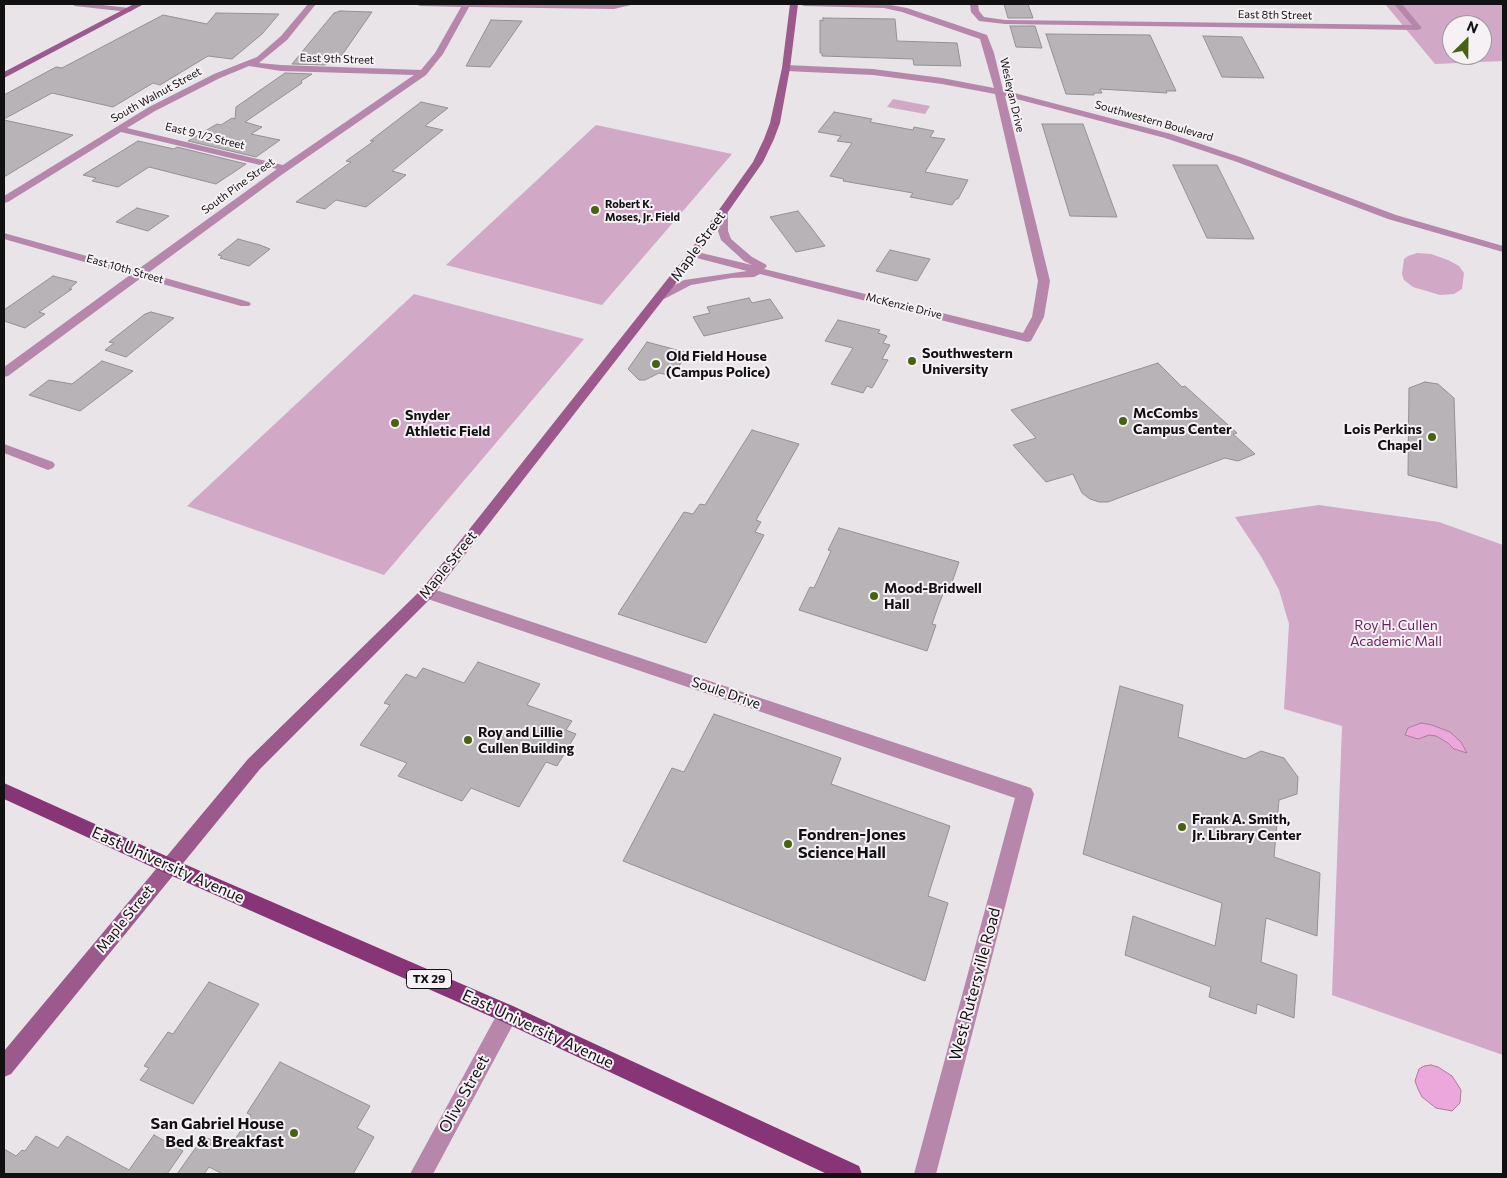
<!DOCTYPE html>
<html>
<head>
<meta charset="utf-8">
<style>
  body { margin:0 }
  #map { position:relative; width:1507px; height:1178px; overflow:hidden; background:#e8e4e7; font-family:Commissioner,sans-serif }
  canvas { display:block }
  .frame { position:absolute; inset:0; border:5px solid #121112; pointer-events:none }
  .north { position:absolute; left:1442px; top:15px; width:50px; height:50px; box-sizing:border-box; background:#f6f1f4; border:1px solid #9b979a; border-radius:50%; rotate:23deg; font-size:14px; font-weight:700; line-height:20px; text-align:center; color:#121112 }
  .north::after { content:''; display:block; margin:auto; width:18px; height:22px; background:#486211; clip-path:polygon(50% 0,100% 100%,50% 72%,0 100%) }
</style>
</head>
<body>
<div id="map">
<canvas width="1507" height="1178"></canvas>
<div class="frame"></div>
<div class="north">N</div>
</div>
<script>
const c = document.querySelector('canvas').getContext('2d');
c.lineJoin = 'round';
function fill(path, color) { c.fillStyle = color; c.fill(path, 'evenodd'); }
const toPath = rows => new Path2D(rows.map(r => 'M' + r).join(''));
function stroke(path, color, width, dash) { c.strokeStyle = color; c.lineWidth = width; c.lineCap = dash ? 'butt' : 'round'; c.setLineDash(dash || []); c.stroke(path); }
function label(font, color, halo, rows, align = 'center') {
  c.font = font + ' Commissioner,sans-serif'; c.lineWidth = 4; c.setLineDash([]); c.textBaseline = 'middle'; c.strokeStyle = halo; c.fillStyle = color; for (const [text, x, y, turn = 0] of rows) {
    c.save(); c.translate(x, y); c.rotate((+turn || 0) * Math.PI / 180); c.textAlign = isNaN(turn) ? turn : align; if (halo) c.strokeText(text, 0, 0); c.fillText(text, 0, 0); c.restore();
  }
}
fill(toPath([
  [1385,4,1503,4,1503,61,1435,64],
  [1452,25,1482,25,1482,55,1452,55],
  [893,99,930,106,925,114,887,107],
  [596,125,732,154,602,305,446,265],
  [1417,253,1431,254,1448,260,1459,266,1464,273,1462,289,1454,294,1440,295,1413,287,1404,280,1402,274,1404,259,1408,256],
  [414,294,584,339,384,575,187,506],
  [1319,505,1439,522,1503,545,1503,1055,1332,995,1342,726,1284,709,1289,624,1279,590,1262,558,1235,517]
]), '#d2a8c7');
const water = toPath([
  [1421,723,1432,725,1450,732,1461,742,1467,753,1454,749,1448,743,1436,736,1429,735,1418,739,1405,735,1408,728,1421,723],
  [1431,1065,1438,1067,1452,1076,1461,1090,1460,1103,1452,1111,1436,1108,1422,1097,1418,1089,1415,1081,1419,1069,1424,1066,1431,1065]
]);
fill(water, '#eca8db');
stroke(water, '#ab7b9f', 1);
const building = toPath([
  [1004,4,1028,4,1033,18,1008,18,1004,4],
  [340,11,372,12,342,55,325,65,292,64,334,13,340,11],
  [216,13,279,14,262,34,232,59,208,56,160,85,153,83,113,107,52,93,4,119,4,95,56,67,62,68,163,15,207,24,216,13],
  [823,18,895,19,897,41,957,43,961,66,914,65,913,59,822,56,822,53,820,53,820,20,823,21,823,18],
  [491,20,522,21,490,67,466,66,491,20],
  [1010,26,1035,26,1042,48,1016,47,1010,26],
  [1046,34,1150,35,1176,91,1166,91,1167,93,1100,89,1102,93,1094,93,1094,95,1066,94,1046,34],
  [1203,36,1242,37,1264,78,1222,77,1203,36],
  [285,73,312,74,301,81,302,83,245,122,262,127,251,134,280,140,256,157,188,141,217,124,221,125,232,118,235,119,236,107,285,73],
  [421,102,448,108,425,126,443,130,392,171,406,175,366,207,336,200,325,209,296,202,351,162,346,161,374,141,370,141,421,102],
  [834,112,872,119,870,122,913,130,914,127,934,131,930,137,945,139,925,172,968,180,958,199,956,199,952,205,910,197,913,193,843,181,844,179,830,176,852,143,837,141,841,136,818,132,834,112],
  [4,120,73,135,4,177,4,120],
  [1042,124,1083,124,1117,217,1070,216,1042,124],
  [138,141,174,149,177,147,246,164,216,184,149,167,118,187,92,181,96,178,83,175,138,141],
  [1173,165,1217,165,1254,239,1207,238,1173,165],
  [137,208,169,216,148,231,116,222,137,208],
  [798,211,810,226,825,246,796,252,770,217,798,211],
  [238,239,260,245,270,249,249,266,220,258,222,256,218,255,238,239],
  [890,250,930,259,917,281,876,271,890,250],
  [53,276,77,282,69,289,72,289,39,312,45,314,25,328,4,321,4,310,53,276],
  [749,298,752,303,770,299,783,318,704,336,693,317,710,313,707,307,749,298],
  [151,312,174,318,126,357,105,350,114,343,109,342,145,314,151,312],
  [838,320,880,330,878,333,887,336,883,343,890,345,882,359,888,360,872,388,867,386,863,393,831,384,853,348,825,341,838,320],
  [647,342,688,353,672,376,659,373,645,380,639,380,628,369,647,342],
  [102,361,133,371,80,411,29,395,49,380,72,384,102,361],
  [1158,363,1182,387,1185,386,1237,433,1233,434,1255,454,1238,461,1225,458,1108,502,1099,502,1090,499,1082,493,1073,474,1046,482,1013,445,1036,438,1011,410,1158,363],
  [1425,382,1438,384,1454,398,1457,488,1408,475,1409,388,1425,382],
  [752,430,799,444,756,520,761,522,755,532,764,535,706,643,618,614,684,512,693,514,700,504,705,505,752,430],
  [839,528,959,562,950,588,946,586,939,604,932,624,936,625,927,651,799,610,810,587,814,588,831,551,828,550,839,528],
  [478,662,540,684,527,705,572,721,566,730,576,734,557,766,546,762,519,807,471,788,462,801,398,776,407,763,360,745,390,705,384,703,406,674,416,678,423,668,464,683,478,662],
  [1120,686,1183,705,1178,737,1245,759,1261,751,1284,758,1298,777,1297,794,1279,800,1274,857,1320,873,1317,936,1266,918,1261,962,1297,975,1294,1018,1257,1004,1256,1014,1209,997,1211,987,1125,955,1133,916,1215,946,1222,903,1083,854,1120,686],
  [714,714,841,758,831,784,950,826,928,896,948,903,925,981,623,861,672,768,684,772,714,714],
  [209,982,259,1004,193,1104,140,1080,149,1068,144,1066,168,1032,173,1034,209,982],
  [280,1062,370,1106,357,1128,374,1137,353,1174,223,1174,209,1167,204,1174,177,1174,204,1136,228,1150,251,1115,247,1113,280,1062],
  [154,1135,183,1151,167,1174,4,1174,4,1149,16,1156,22,1150,25,1151,36,1136,58,1148,67,1136,129,1170,154,1135]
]);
fill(building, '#b7b3b6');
stroke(building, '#949093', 1);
fill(toPath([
  [71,4,94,4,129,8,133,10,129,12,75,6,71,4],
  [308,4,316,4,287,40,259,63,281,65,421,70,435,53,461,7,420,6,416,4,635,4,614,9,469,7,443,54,426,75,280,176,148,273,249,302,251,304,249,306,241,306,141,278,8,376,4,377,4,367,130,275,4,239,4,233,137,270,277,169,121,132,8,202,4,203,4,196,149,107,214,74,257,57,281,36,308,4],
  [249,66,281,71,414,75,283,165,127,128,155,111,220,78,249,66],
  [800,4,885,4,907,8,987,35,994,53,1003,90,1171,134,1243,158,1396,215,1503,246,1503,252,1388,219,1237,162,1165,138,1005,96,1050,281,1044,317,1031,341,1027,342,760,274,754,277,731,278,691,285,664,299,656,299,654,297,656,295,684,280,747,271,689,256,688,254,689,252,693,251,752,265,744,261,721,240,718,231,718,213,723,210,728,213,728,231,731,239,752,257,765,264,767,266,764,269,1023,333,1032,317,1038,281,995,94,942,84,873,75,786,71,782,68,786,65,873,69,942,78,994,88,980,39,902,12,884,8,804,6,800,4],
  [970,4,978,4,979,11,984,17,1005,20,1412,25,1394,4,1402,4,1422,28,1418,30,1005,24,979,21,971,12,970,4],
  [4,444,53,462,55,465,53,468,48,470,4,453,4,444],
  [427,587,1031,788,1034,794,936,1174,914,1174,1015,798,422,597,419,593,422,589,427,587],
  [508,1004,515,1007,518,1014,515,1021,433,1174,410,1174,501,1007,508,1004]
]), '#b687aa');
fill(toPath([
  [134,4,144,4,4,78,4,72,134,4],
  [790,4,798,4,790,68,780,123,774,139,763,162,697,256,432,597,260,769,11,1074,4,1077,4,1051,248,759,422,589,689,252,753,162,764,139,770,123,782,68,790,4]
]), '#9c598c');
fill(toPath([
  [4,783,175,860,515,1007,859,1166,862,1174,827,1174,501,1021,163,872,4,799,4,783]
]), '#873576');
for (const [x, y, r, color] of [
  [595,210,5,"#486211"],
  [912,361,5,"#486211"],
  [656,364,5,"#486211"],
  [1123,421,5,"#486211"],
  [395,423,5,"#486211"],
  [1432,437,5,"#486211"],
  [874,596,5,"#486211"],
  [468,740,5,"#486211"],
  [1182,827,5,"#486211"],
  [788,844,5,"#486211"],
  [294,1133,5,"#486211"]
]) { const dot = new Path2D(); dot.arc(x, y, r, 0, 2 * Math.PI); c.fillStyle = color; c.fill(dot); stroke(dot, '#f6f1f4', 2); }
label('11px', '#121112', '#f6f1f4', [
  ["East 8th Street",1275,15,1],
  ["East 9th Street",337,59,2],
  ["South Walnut Street",156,95,-29],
  ["Wesleyan Drive",1012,95,77],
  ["Southwestern Boulevard",1154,121,16],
  ["East 9 1/2 Street",205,136,14],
  ["South Pine Street",238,186,-36],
  ["East 10th Street",125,269,16],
  ["McKenzie Drive",904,306,14]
]);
label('bold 11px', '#121112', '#f6f1f4', [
  ["Robert K.",605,204],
  ["Moses, Jr. Field",605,217]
], 'left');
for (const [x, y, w] of [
  [429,979,45]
]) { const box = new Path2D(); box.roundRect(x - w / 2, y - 9.5, w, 19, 4); c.fillStyle = '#f6f1f4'; c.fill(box); stroke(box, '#121112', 1); }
label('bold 12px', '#121112', null, [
  ["TX 29",429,979]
]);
label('14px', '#121112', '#f6f1f4', [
  ["Maple Street",698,246,-54],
  ["Maple Street",448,565,-51],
  ["Soule Drive",726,693,19],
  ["Maple Street",125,919,-51]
]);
label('bold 14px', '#121112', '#f6f1f4', [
  ["Southwestern",922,353],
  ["University",922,369],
  ["Old Field House",666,356],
  ["(Campus Police)",666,372],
  ["McCombs",1133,413],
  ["Campus Center",1133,429],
  ["Snyder",405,415],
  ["Athletic Field",405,431],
  ["Lois Perkins",1422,429,"right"],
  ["Chapel",1422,445,"right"],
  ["Mood-Bridwell",884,588],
  ["Hall",884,604],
  ["Roy and Lillie",478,732],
  ["Cullen Building",478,748],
  ["Frank A. Smith,",1192,819],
  ["Jr. Library Center",1192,835]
], 'left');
label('14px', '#6a1d5c', '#f6f1f4', [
  ["Roy H. Cullen",1396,625],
  ["Academic Mall",1396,641]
]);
label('bold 16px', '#121112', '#f6f1f4', [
  ["Fondren-Jones",798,835],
  ["Science Hall",798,853],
  ["San Gabriel House",284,1124,"right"],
  ["Bed & Breakfast",284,1142,"right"]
], 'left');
label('16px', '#121112', '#f6f1f4', [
  ["East University Avenue",168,865,24],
  ["West Rutersville Road",975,984,-75],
  ["East University Avenue",538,1029,25],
  ["Olive Street",464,1094,-61]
]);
</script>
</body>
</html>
